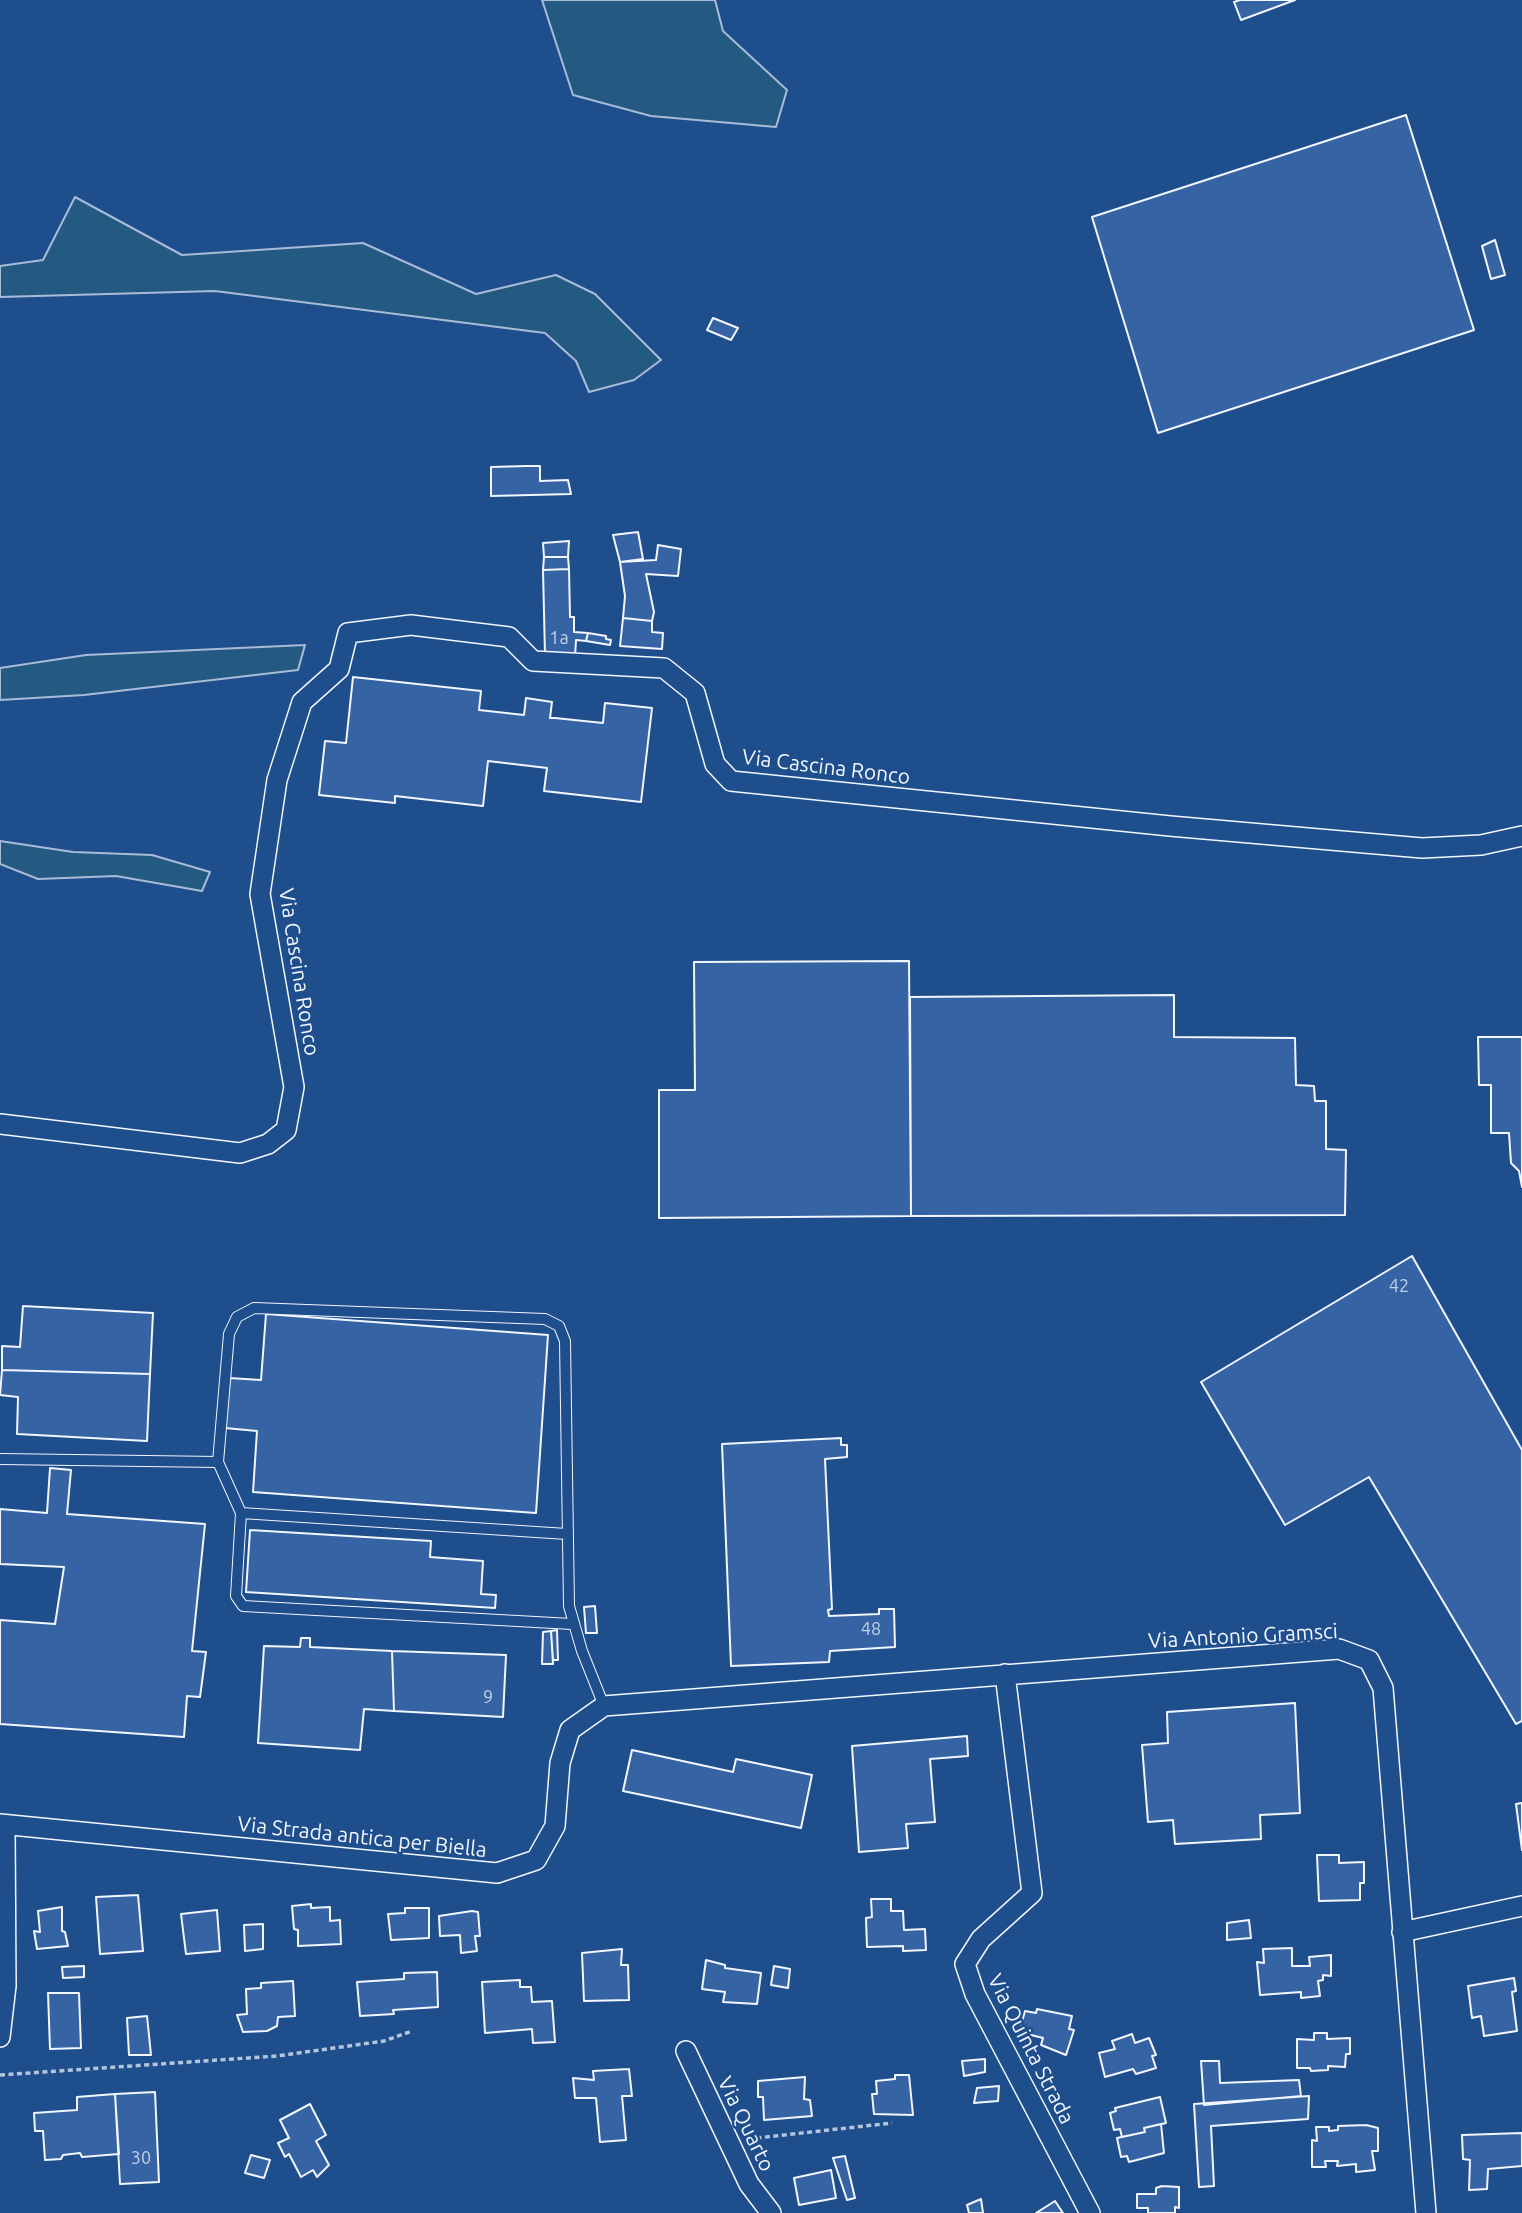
<!DOCTYPE html>
<html>
<head>
<meta charset="utf-8">
<style>
  body { margin:0 }
  canvas { display:block; background:#1f4e8c }
</style>
</head>
<body>
<canvas width="1522" height="2213"></canvas>
<script>
const c = document.querySelector('canvas').getContext('2d');
c.lineJoin = 'round';
function fill(path, color) { c.fillStyle = color; c.fill(path, 'evenodd'); }
const toPath = rows => new Path2D(rows.map(r => 'M' + r).join(''));
function stroke(path, color, width, dash) { c.strokeStyle = color; c.lineWidth = width; c.lineCap = dash ? 'butt' : 'round'; c.setLineDash(dash || []); c.stroke(path); }
function label(font, color, halo, rows, align = 'center') {
  c.font = font + ' Ubuntu,sans-serif'; c.lineWidth = 5; c.setLineDash([]); c.textBaseline = 'middle'; c.strokeStyle = halo; c.fillStyle = color; for (const [text, x, y, turn = 0] of rows) {
    c.save(); c.translate(x, y); c.rotate((+turn || 0) * Math.PI / 180); c.textAlign = isNaN(turn) ? turn : align; if (halo) c.strokeText(text, 0, 0); c.fillText(text, 0, 0); c.restore();
  }
}
const green = toPath([
  [542,0,715,0,723,31,787,90,776,127,651,116,573,95,542,0],
  [75,197,182,255,363,243,476,294,556,275,595,294,661,360,634,380,589,392,576,361,545,333,215,291,0,297,0,266,43,260,75,197],
  [305,645,298,670,84,695,0,700,0,668,86,655,305,645],
  [0,841,73,852,152,855,210,872,202,891,116,876,38,879,0,864,0,841]
]);
fill(green, '#245a82');
stroke(green, '#a8bbd7', 2);
const building = toPath([
  [1240,0,1295,0,1241,20,1234,2,1240,0],
  [1406,115,1474,330,1158,433,1092,217,1406,115],
  [1495,240,1505,275,1491,279,1482,246,1495,240],
  [713,318,738,328,731,340,707,330,713,318],
  [526,466,540,466,540,481,568,480,571,494,491,496,491,467,526,466],
  [638,532,643,559,620,562,613,535,638,532],
  [569,541,568,557,544,557,543,543,569,541],
  [658,545,681,549,678,576,646,574,654,612,652,621,623,618,625,596,620,562,656,560,658,545],
  [544,557,568,557,569,569,543,570,544,557],
  [569,569,570,617,574,617,574,632,588,633,586,641,576,640,575,657,545,655,543,570,569,569],
  [623,618,652,621,652,632,663,633,662,649,620,646,623,618],
  [588,633,606,636,606,639,611,640,610,645,586,641,588,633],
  [353,677,481,691,479,710,524,715,526,698,552,702,550,718,555,718,603,723,605,703,652,708,641,802,544,791,547,768,488,761,483,806,395,796,395,803,319,795,325,741,346,743,353,677],
  [909,961,911,1216,659,1218,659,1090,695,1090,694,962,909,961],
  [1174,995,1174,1037,1295,1038,1296,1085,1314,1086,1315,1101,1326,1101,1326,1149,1346,1150,1345,1215,911,1216,910,997,1174,995],
  [1478,1037,1522,1037,1522,1187,1519,1171,1511,1163,1509,1133,1491,1133,1491,1085,1479,1085,1478,1037],
  [1412,1256,1522,1450,1522,1721,1516,1724,1369,1477,1285,1525,1201,1382,1412,1256],
  [23,1306,153,1313,150,1374,2,1370,2,1346,20,1347,23,1306],
  [266,1314,548,1335,536,1513,253,1492,257,1431,225,1428,229,1378,261,1380,266,1314],
  [2,1370,150,1374,147,1441,17,1434,18,1397,0,1395,2,1370],
  [841,1438,841,1445,847,1445,847,1457,825,1459,832,1609,828,1610,829,1616,879,1614,879,1609,894,1609,895,1647,830,1651,829,1662,731,1666,722,1444,841,1438],
  [50,1468,71,1470,67,1514,205,1524,192,1651,206,1652,200,1697,187,1696,184,1737,0,1724,0,1620,55,1624,64,1567,0,1564,0,1509,47,1513,50,1468],
  [250,1530,431,1541,430,1557,483,1561,481,1594,496,1595,495,1608,246,1592,250,1530],
  [595,1606,597,1633,586,1633,584,1607,595,1606],
  [557,1630,558,1660,553,1660,551,1631,557,1630],
  [551,1631,553,1664,542,1664,543,1632,551,1631],
  [301,1638,310,1638,310,1647,392,1651,394,1711,364,1709,360,1750,258,1743,264,1646,300,1647,301,1638],
  [392,1651,506,1655,503,1717,394,1711,392,1651],
  [1295,1703,1300,1813,1260,1815,1261,1839,1175,1844,1173,1820,1148,1822,1142,1745,1168,1743,1167,1712,1295,1703],
  [967,1736,968,1756,930,1759,935,1822,906,1824,908,1848,859,1852,852,1746,967,1736],
  [632,1750,733,1772,736,1759,812,1775,801,1828,623,1791,632,1750],
  [1522,1803,1522,1850,1516,1804,1522,1803],
  [1317,1855,1339,1855,1339,1863,1364,1862,1364,1883,1360,1883,1360,1900,1319,1901,1317,1855],
  [138,1895,143,1951,100,1954,96,1897,138,1895],
  [871,1899,891,1899,891,1911,903,1911,904,1930,925,1929,926,1950,903,1951,903,1946,867,1947,866,1918,872,1917,871,1899],
  [311,1904,311,1908,330,1907,330,1921,340,1920,341,1944,298,1946,298,1930,294,1929,292,1906,311,1904],
  [62,1907,62,1931,65,1932,68,1946,37,1949,34,1931,40,1932,38,1911,62,1907],
  [405,1908,429,1908,429,1938,391,1940,388,1914,405,1913,405,1908],
  [217,1910,220,1951,186,1954,181,1914,217,1910],
  [472,1911,478,1912,480,1936,475,1936,477,1951,461,1953,460,1935,440,1936,439,1916,472,1911],
  [1249,1920,1251,1938,1227,1940,1227,1923,1249,1920],
  [263,1924,263,1949,245,1951,244,1925,263,1924],
  [1292,1948,1292,1966,1310,1966,1309,1957,1331,1955,1331,1976,1323,1975,1323,1980,1318,1981,1320,1996,1301,1998,1301,1992,1260,1995,1257,1962,1264,1963,1263,1949,1292,1948],
  [622,1949,621,1965,628,1965,629,2000,584,2001,582,1953,622,1949],
  [706,1960,725,1965,725,1968,761,1973,757,2004,723,2002,725,1992,702,1989,706,1960],
  [84,1966,84,1977,63,1978,62,1967,84,1966],
  [774,1966,790,1969,788,1988,771,1985,774,1966],
  [437,1972,438,2007,393,2010,394,2014,360,2016,357,1982,404,1979,404,1973,437,1972],
  [1514,1978,1516,1991,1512,1992,1517,2031,1484,2036,1481,2016,1472,2018,1468,1986,1514,1978],
  [520,1980,520,1987,531,1987,532,2002,552,2001,555,2042,533,2043,532,2029,485,2033,482,1982,520,1980],
  [293,1981,295,2016,278,2017,277,2026,267,2031,243,2032,237,2015,247,2014,246,1989,261,1988,261,1983,293,1981],
  [48,1993,79,1993,81,2048,50,2049,48,1993],
  [1037,2009,1072,2016,1069,2029,1074,2030,1066,2055,1041,2045,1043,2038,1019,2032,1025,2011,1036,2013,1037,2009],
  [147,2016,151,2055,129,2055,127,2018,147,2016],
  [1314,2033,1327,2033,1327,2039,1350,2038,1350,2054,1346,2054,1345,2067,1328,2066,1328,2070,1311,2071,1310,2068,1297,2068,1297,2039,1314,2040,1314,2033],
  [1132,2034,1135,2043,1149,2038,1156,2055,1152,2056,1156,2068,1136,2074,1133,2069,1105,2077,1099,2053,1115,2049,1112,2041,1132,2034],
  [985,2059,985,2072,964,2076,962,2061,985,2059],
  [1201,2061,1219,2061,1220,2083,1299,2080,1301,2096,1204,2105,1201,2061],
  [629,2069,632,2096,622,2096,626,2140,600,2142,596,2098,575,2098,573,2078,594,2080,593,2071,629,2069],
  [895,2075,909,2075,913,2115,874,2114,872,2094,877,2094,876,2081,895,2079,895,2075],
  [805,2077,804,2099,810,2100,812,2116,764,2120,763,2097,758,2097,758,2081,805,2077],
  [999,2086,998,2101,974,2103,977,2088,999,2086],
  [155,2092,159,2182,120,2184,115,2094,155,2092],
  [115,2094,119,2154,82,2157,80,2153,63,2155,61,2159,45,2160,43,2131,35,2131,34,2113,77,2110,77,2097,115,2094],
  [1309,2096,1308,2119,1211,2126,1214,2186,1199,2187,1194,2104,1309,2096],
  [1160,2097,1166,2123,1144,2128,1145,2132,1122,2137,1120,2129,1114,2130,1110,2113,1116,2111,1115,2108,1160,2097],
  [310,2104,326,2135,316,2141,329,2165,317,2177,313,2170,301,2177,289,2154,285,2157,278,2143,289,2138,280,2120,310,2104],
  [1161,2124,1164,2153,1129,2162,1127,2156,1121,2157,1117,2138,1145,2132,1144,2128,1161,2124],
  [1366,2125,1378,2128,1378,2151,1372,2151,1375,2170,1356,2172,1356,2164,1337,2166,1338,2161,1325,2161,1326,2167,1312,2167,1312,2140,1317,2141,1316,2127,1329,2127,1329,2131,1338,2130,1338,2126,1366,2125],
  [1522,2133,1522,2166,1488,2169,1487,2189,1469,2190,1470,2160,1463,2159,1462,2135,1522,2133],
  [251,2155,270,2160,264,2178,245,2173,251,2155],
  [845,2156,855,2198,847,2200,833,2158,845,2156],
  [831,2170,836,2198,799,2205,794,2178,831,2170],
  [1162,2186,1179,2187,1179,2208,1175,2207,1175,2213,1148,2213,1148,2208,1137,2208,1137,2194,1156,2194,1156,2188,1162,2186],
  [981,2199,983,2213,969,2213,967,2205,981,2199],
  [1055,2201,1063,2213,1036,2213,1055,2201]
]);
fill(building, '#3563a3');
stroke(building, '#f2f6ff', 2);
const service = toPath([
  [0,1459,218,1462],
  [241,1513,567,1534],
  [572,1624,243,1606,236,1596,241,1513,218,1462,229,1334,237,1317,254,1308,545,1319,559,1326,565,1341,569,1606,582,1651,604,1706]
]);
const minor = toPath([
  [0,1124,240,1153,268,1144,286,1130,294,1087,260,894,277,780,302,702,339,669,348,633,411,625,509,637,533,661,664,668,695,693,715,764,731,781,1170,826,1422,848,1481,845,1522,836],
  [1005,1674,1032,1893,981,1939,965,1964,975,1994,1090,2213],
  [0,1824,497,1873,536,1860,555,1826,560,1763,570,1730,604,1706,1339,1649,1369,1660,1383,1688,1426,2213],
  [1402,1932,1522,1906],
  [0,2037,6,1986,5,1825],
  [686,2051,749,2184,771,2213]
]);
stroke(service, '#f2f6ff', 12);
stroke(minor, '#f2f6ff', 22);
stroke(toPath([
  [0,2075,277,2056,384,2041,412,2031],
  [748,2139,892,2123]
]), '#b3c4dc', 3.5, [5, 3.5]);
stroke(service, '#1f4e8c', 10);
stroke(minor, '#1f4e8c', 19);
label('18px', '#c3d1e8', null, [
  ["1a",559,638],
  ["42",1399,1286],
  ["48",871,1629],
  ["9",488,1697],
  ["30",141,2158]
]);
label('21px', '#f2f6ff', '#1f4e8c', [
  ["Via Cascina Ronco",826,767,7],
  ["Via Cascina Ronco",299,972,81],
  ["Via Antonio Gramsci",1243,1636,-3],
  ["Via Strada antica per Biella",362,1837,6],
  ["Via Quinta Strada",1031,2049,63],
  ["Via Quarto",746,2124,64]
]);
</script>
</body>
</html>
